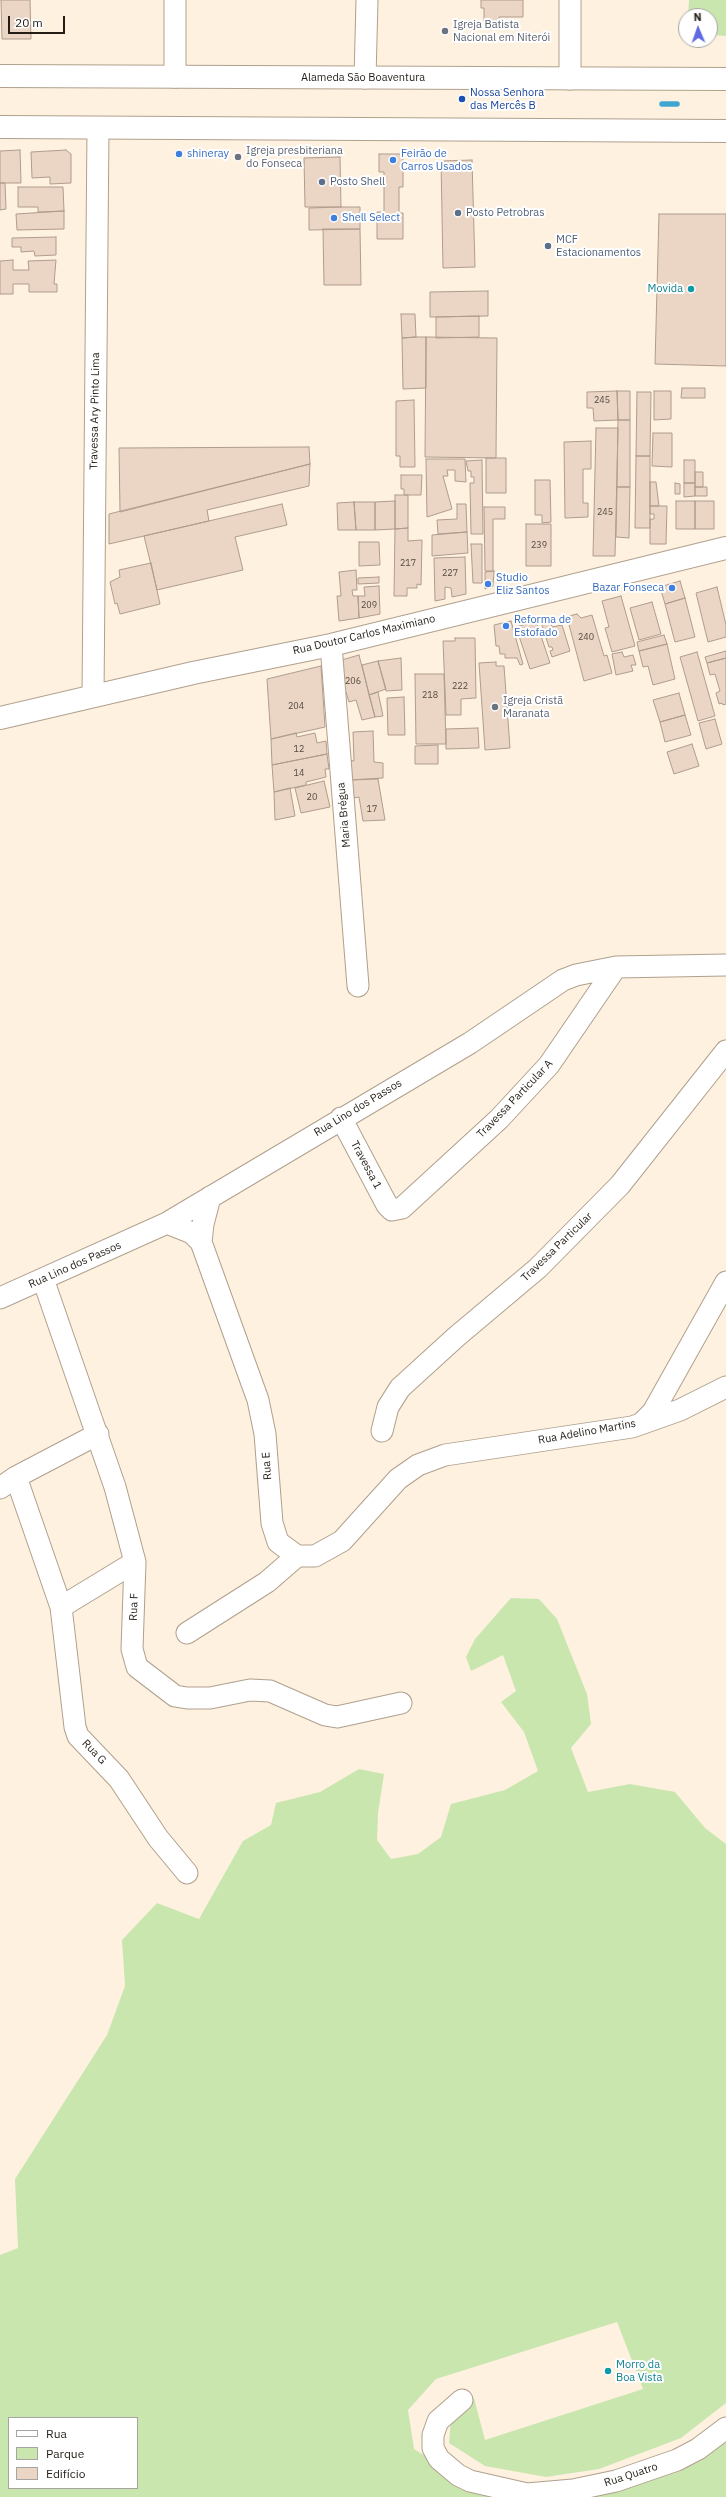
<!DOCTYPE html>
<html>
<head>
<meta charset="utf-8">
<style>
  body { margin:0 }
  #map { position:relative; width:726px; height:2497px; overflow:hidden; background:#fef1e0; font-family:"IBM Plex Sans",sans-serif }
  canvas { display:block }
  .legend { position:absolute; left:8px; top:2417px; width:130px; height:72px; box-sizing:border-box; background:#fff; border:1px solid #a7a5a2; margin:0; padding:5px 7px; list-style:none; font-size:12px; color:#231d16 }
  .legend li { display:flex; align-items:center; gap:8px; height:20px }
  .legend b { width:20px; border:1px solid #a7a5a2 }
  .north { position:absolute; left:678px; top:8px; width:40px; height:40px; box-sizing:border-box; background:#fff; border:1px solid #a7a5a2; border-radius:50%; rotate:358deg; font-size:11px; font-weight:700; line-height:16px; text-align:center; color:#231d16 }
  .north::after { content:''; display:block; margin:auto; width:14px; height:18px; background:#6069e1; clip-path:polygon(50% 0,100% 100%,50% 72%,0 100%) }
  .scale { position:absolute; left:8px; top:16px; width:57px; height:18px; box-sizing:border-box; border:2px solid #231d16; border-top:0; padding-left:5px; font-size:12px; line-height:14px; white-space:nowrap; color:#231d16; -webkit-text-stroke:3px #fff; paint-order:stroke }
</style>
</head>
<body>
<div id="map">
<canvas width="726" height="2497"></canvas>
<ul class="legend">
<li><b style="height:5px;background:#fff"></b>Rua</li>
<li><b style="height:11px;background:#cae6af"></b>Parque</li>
<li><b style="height:11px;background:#ebd5c5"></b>Edifício</li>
</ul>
<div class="north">N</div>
<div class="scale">20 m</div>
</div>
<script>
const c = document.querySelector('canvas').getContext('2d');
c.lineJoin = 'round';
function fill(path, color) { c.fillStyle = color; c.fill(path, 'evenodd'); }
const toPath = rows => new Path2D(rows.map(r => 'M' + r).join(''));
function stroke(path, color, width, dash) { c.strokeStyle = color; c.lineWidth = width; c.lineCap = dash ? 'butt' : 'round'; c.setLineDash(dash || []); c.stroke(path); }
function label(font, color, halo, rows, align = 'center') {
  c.font = font + ' "IBM Plex Sans",sans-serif'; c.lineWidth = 4; c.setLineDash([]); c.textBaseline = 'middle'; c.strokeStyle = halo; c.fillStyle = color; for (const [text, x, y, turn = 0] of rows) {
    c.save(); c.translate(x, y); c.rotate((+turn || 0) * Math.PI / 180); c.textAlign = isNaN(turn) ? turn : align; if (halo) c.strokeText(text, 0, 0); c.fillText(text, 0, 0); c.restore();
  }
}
fill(toPath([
  [689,0,726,0,726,36,710,35,710,16,688,16],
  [511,1598,539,1599,557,1619,587,1694,591,1724,571,1748,588,1792,630,1784,675,1792,705,1828,726,1844,726,2403,681,2438,599,2469,546,2477,485,2466,449,2443,451,2419,474,2398,485,2440,643,2389,617,2322,436,2379,408,2410,414,2449,469,2483,598,2488,726,2427,726,2497,0,2497,0,2255,18,2248,15,2179,107,2035,125,1986,122,1940,157,1903,199,1919,243,1841,271,1825,276,1803,320,1792,359,1769,384,1774,378,1813,377,1840,391,1859,418,1854,441,1837,451,1804,505,1790,538,1771,524,1732,501,1702,516,1691,503,1655,471,1671,466,1657,475,1639],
  [9,2418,137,2418,137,2488,9,2488]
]), '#cae6af');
stroke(toPath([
  [662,104,677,104]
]), '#41a6cf', 5.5);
const building = toPath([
  [1,0,30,0,31,39,2,39,1,0],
  [481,0,523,0,523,17,499,17,499,21,484,21,484,8,481,8,481,0],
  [20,150,21,183,0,183,0,151,20,150],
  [66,150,71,154,71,183,50,184,50,177,32,178,31,152,66,150],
  [379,154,403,154,403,187,399,187,399,213,403,213,403,239,377,239,377,212,384,212,384,172,379,172,379,154],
  [340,157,341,207,305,207,304,158,340,157],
  [472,160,475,267,443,268,441,161,472,160],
  [0,183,5,183,6,209,0,210,0,183],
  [18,187,63,187,64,211,38,212,38,207,18,207,18,187],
  [341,207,360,207,360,229,309,230,309,208,341,207],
  [64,211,64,229,17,230,16,214,64,211],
  [659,214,726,214,726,366,655,364,659,214],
  [323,229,360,229,361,285,324,285,323,229],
  [56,237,56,255,35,256,34,251,21,252,21,247,12,247,12,238,56,237],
  [13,260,13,270,29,270,28,261,56,260,54,284,57,284,57,292,29,292,29,284,13,284,13,294,0,294,0,261,13,260],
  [488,291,488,316,430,317,430,292,488,291],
  [401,314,415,314,416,337,402,338,401,314],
  [479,316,479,337,436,338,436,317,479,316],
  [416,337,426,337,426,388,403,389,402,338,416,337],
  [426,337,497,338,496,458,425,457,426,337],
  [682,388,705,388,705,398,681,398,682,388],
  [617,391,618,420,594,421,593,408,587,408,587,392,617,391],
  [617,391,630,391,630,420,618,420,617,391],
  [654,391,671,391,671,419,654,420,654,391],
  [637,392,651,392,650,456,636,456,637,392],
  [414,400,415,467,400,467,400,456,396,456,396,401,414,400],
  [618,420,630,420,630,487,617,487,618,420],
  [596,428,618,428,615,556,593,556,596,428],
  [653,433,672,433,672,467,652,466,653,433],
  [591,441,591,469,583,469,583,503,588,503,588,517,565,518,564,442,591,441],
  [309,447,310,464,120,512,119,448,309,447],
  [636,456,650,456,650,528,635,528,636,456],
  [486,458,506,458,506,493,486,493,486,458],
  [426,459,465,459,466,482,455,481,455,470,447,470,448,476,443,476,452,509,427,517,426,459],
  [482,460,483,534,471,534,470,483,474,483,474,477,471,477,471,471,468,471,466,461,482,460],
  [684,460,695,460,695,483,684,483,684,460],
  [310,464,309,486,207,510,209,521,109,544,109,514,310,464],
  [695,472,703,472,703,487,695,487,695,472],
  [401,475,422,475,421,495,404,495,404,489,401,489,401,475],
  [535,480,550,480,551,522,542,523,542,515,535,515,535,480],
  [650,482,656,482,659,506,650,506,650,482],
  [675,483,680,484,680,494,675,494,675,483],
  [684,483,695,483,695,496,684,497,684,483],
  [617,487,630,487,629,538,616,537,617,487],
  [695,487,707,487,707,496,695,496,695,487],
  [395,495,408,495,408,528,395,529,395,495],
  [395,501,395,529,375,530,375,502,395,501],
  [676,501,695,501,695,529,676,529,676,501],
  [695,501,714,501,714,529,695,529,695,501],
  [354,502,356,530,338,530,337,503,354,502],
  [354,502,375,502,375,530,356,530,354,502],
  [282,504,287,525,235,537,243,570,157,590,144,536,282,504],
  [457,504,466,504,467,532,438,534,437,520,457,519,457,504],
  [650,506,667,506,666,544,650,544,650,519,654,519,654,514,650,514,650,506],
  [484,507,505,507,505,519,493,519,493,571,485,571,484,507],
  [526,524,551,524,551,566,526,566,526,524],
  [408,528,408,541,422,540,421,585,417,584,417,588,407,588,407,596,394,596,395,529,408,528],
  [467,532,468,553,432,556,432,535,467,532],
  [359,542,379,542,380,565,359,566,359,542],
  [471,544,482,544,482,583,473,583,471,544],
  [465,557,466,594,452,597,451,588,445,587,445,599,435,601,434,558,465,557],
  [151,563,160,604,120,614,117,603,115,604,110,582,120,577,119,570,151,563],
  [356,570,357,590,352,590,353,596,358,596,359,618,339,621,337,596,341,596,339,572,356,570],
  [494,571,493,586,485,589,485,572,494,571],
  [379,577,379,583,358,584,358,578,379,577],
  [680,581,685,598,665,604,660,587,680,581],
  [379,586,380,614,359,618,358,596,365,596,364,587,379,586],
  [717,587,726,625,726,637,708,642,696,593,717,587],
  [621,596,635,646,612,652,605,628,609,627,602,601,621,596],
  [685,598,695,637,675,642,665,604,685,598],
  [652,602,661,634,639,640,630,608,652,602],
  [577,614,581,618,592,615,604,656,607,655,612,673,584,681,568,621,569,616,577,614],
  [511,621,523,664,520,665,517,658,505,658,505,654,500,654,499,646,496,646,494,625,511,621],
  [536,621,550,663,530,669,516,627,536,621],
  [545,621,551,622,552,627,562,625,570,651,552,657,550,651,553,650,552,647,549,647,541,622,545,621],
  [664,635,667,644,639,651,637,642,664,635],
  [455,638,475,638,476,698,461,699,461,715,446,715,443,641,455,641,455,638],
  [667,644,675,679,653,685,648,666,643,667,639,651,667,644],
  [726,651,726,658,707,663,705,657,726,651],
  [622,652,624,657,633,655,636,665,631,665,633,671,616,675,612,654,622,652],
  [697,652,715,716,698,721,680,657,697,652],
  [359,655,375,717,362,720,356,700,349,702,346,692,340,694,338,661,359,655],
  [401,658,402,690,386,691,378,661,401,658],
  [726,658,726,704,723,705,722,703,719,704,716,693,720,691,715,674,710,675,707,663,726,658],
  [378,661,386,689,369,695,362,665,378,661],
  [496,662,496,666,504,666,510,748,485,750,479,663,496,662],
  [321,666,325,727,271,739,267,679,321,666],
  [415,674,444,674,446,744,416,744,415,674],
  [378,692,383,716,375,717,369,695,378,692],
  [679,693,685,715,660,722,653,700,679,693],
  [404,697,405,735,388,735,387,698,404,697],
  [685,715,691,735,665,742,660,722,685,715],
  [715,719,722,744,706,749,699,723,715,719],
  [478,728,479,748,446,749,446,729,478,728],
  [373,731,374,762,383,763,383,778,349,780,348,760,354,761,353,732,373,731],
  [296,733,297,737,315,733,317,743,326,741,327,754,272,765,271,739,296,733],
  [692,744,699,766,674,774,667,752,692,744],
  [438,745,438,764,415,764,415,746,438,745],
  [327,754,329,769,325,769,326,777,306,782,306,785,274,792,272,765,327,754],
  [378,779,385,820,363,821,359,797,354,798,351,780,378,779],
  [324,781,330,807,301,813,295,788,324,781],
  [290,788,295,816,275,820,274,792,290,788]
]);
fill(building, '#ebd5c5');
stroke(building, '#b09c8d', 1);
const minor = toPath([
  [175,0,175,77],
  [570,0,570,79],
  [365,78,367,0],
  [331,645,358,986],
  [93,695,98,128],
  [341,1118,387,1205,392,1210,402,1208,499,1119,549,1065,616,967],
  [167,1223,192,1233,201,1242,258,1400,265,1434,272,1523,278,1542,297,1556,315,1556,342,1541,398,1479,418,1465,445,1455,632,1427,680,1410,726,1387],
  [201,1242,203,1224,210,1197],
  [43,1279,115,1487,135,1562,132,1649,137,1667,175,1696,187,1698,210,1698,250,1690,270,1691,325,1715,337,1717,401,1703],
  [0,1298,167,1223,470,1043,563,980,576,975,616,967,726,965],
  [643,1422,653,1412,726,1282],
  [382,1431,388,1407,400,1388,456,1337,538,1268,620,1185,726,1051],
  [16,1477,61,1607,75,1727,78,1736,119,1779,158,1838,187,1873],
  [0,1488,16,1477,98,1434],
  [61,1607,135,1562],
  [187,1633,267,1582,297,1556],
  [462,2400,438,2421,433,2435,433,2448,439,2459,458,2475,470,2481,527,2494,573,2490,616,2481,677,2460,698,2449,726,2428]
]);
const secondary = toPath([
  [0,718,193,673,331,645,726,548]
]);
const trunk = toPath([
  [0,76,726,79],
  [0,127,726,131]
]);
stroke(minor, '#b0a08d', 23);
stroke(secondary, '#b0a08d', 24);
stroke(trunk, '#b0a08d', 24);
stroke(minor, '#fff', 21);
stroke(secondary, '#fff', 22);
stroke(trunk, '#fff', 22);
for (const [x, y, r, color] of [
  [445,31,4,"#6b7280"],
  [462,99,4,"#1a4fb4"],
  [179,154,4,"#3f7fe0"],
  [238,157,4,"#6b7280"],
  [393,160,4,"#3f7fe0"],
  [322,182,4,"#5c6f8a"],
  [458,213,4,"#5c6f8a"],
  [334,218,4,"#3f7fe0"],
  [548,246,4,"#5c6f8a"],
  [691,289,4,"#0f9aa8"],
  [488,584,4,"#3f7fe0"],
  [672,588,4,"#3f7fe0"],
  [506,626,4,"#3f7fe0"],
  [495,707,4,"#6b7280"],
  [608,2371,4,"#0f9aa8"]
]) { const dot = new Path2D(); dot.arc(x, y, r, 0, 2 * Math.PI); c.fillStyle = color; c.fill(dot); stroke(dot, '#fff', 1.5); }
label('9px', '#554b42', null, [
  ["245",602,400],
  ["245",605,512],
  ["239",539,545],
  ["217",408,563],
  ["227",450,573],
  ["209",369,605],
  ["240",586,637],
  ["206",353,681],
  ["222",460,686],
  ["218",430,695],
  ["204",296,706],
  ["12",299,749],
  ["14",299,773],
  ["20",312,797],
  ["17",372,809]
]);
label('11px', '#5b616d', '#fff', [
  ["Igreja Batista",453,25],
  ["Nacional em Niterói",453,38],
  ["Igreja presbiteriana",246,151],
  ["do Fonseca",246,164],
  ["Igreja Cristã",503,701],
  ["Maranata",503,714]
], 'left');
label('11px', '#231d16', '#fff', [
  ["Alameda São Boaventura",363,78],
  ["Travessa Ary Pinto Lima",95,411,-89],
  ["Rua Doutor Carlos Maximiano",364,635,-13],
  ["Maria Brégua",344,815,-95],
  ["Travessa Particular A",515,1099,-46],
  ["Rua Lino dos Passos",358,1108,-31],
  ["Travessa 1",366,1165,62],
  ["Travessa Particular",557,1247,-44],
  ["Rua Lino dos Passos",75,1265,-24],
  ["Rua Adelino Martins",587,1432,-10],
  ["Rua E",267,1466,-94],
  ["Rua F",134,1607,-88],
  ["Rua G",94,1752,46],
  ["Rua Quatro",631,2475,-18]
]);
label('11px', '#164399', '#fff', [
  ["Nossa Senhora",470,93],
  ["das Mercês B",470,106]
], 'left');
label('11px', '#366cbe', '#fff', [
  ["shineray",187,154],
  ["Feirão de",401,154],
  ["Carros Usados",401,167],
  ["Shell Select",342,218],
  ["Studio",496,578],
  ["Eliz Santos",496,591],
  ["Bazar Fonseca",664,588,"right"],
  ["Reforma de",514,620],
  ["Estofado",514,633]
], 'left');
label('11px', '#4e5e75', '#fff', [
  ["Posto Shell",330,182],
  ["Posto Petrobras",466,213],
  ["MCF",556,240],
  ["Estacionamentos",556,253]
], 'left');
label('11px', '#0d838f', '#fff', [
  ["Movida",683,289],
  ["Morro da",616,2365,"left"],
  ["Boa Vista",616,2378,"left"]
], 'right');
</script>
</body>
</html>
